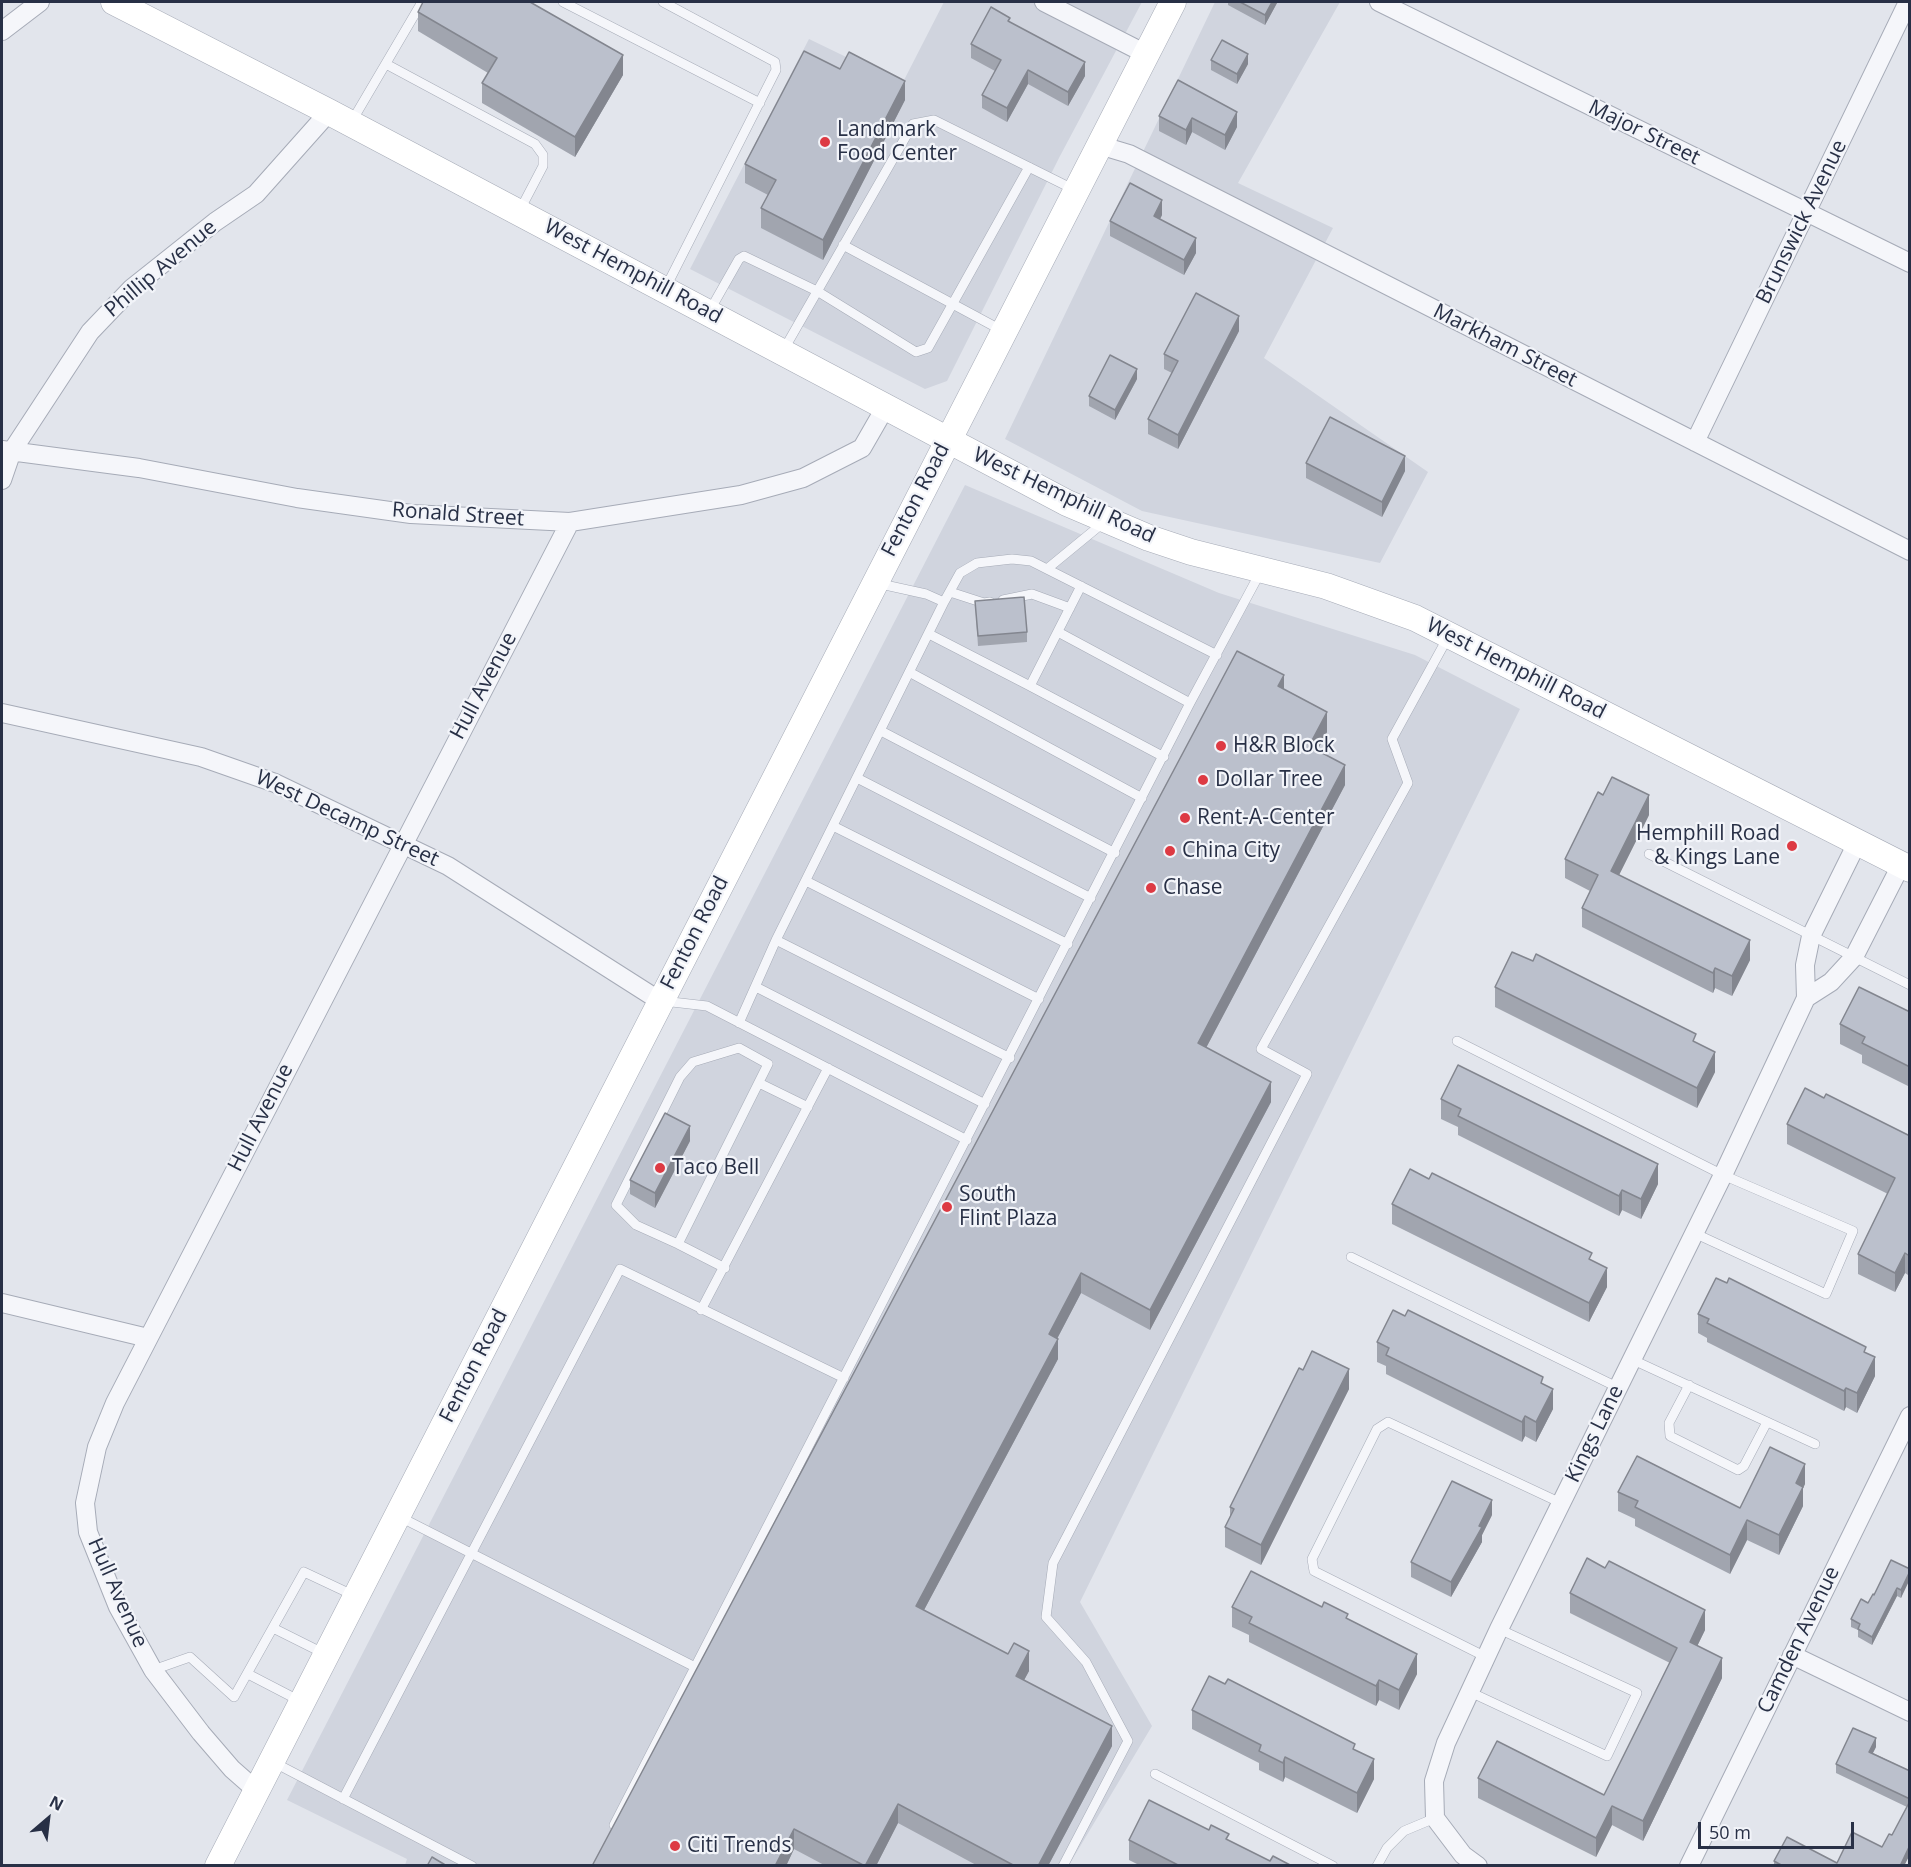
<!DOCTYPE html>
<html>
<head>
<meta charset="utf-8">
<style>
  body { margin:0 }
  #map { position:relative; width:1911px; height:1867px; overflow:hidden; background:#e2e5ec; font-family:"Open Sans",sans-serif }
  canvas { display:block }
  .frame { position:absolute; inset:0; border:3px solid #283046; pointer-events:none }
  .north { position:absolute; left:18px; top:1789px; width:60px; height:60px; -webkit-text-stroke:4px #f2f4f9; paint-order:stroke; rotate:28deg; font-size:16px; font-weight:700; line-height:24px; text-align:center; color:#283046 }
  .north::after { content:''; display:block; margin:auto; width:21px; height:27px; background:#283046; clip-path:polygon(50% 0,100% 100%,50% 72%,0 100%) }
  .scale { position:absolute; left:1698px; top:1822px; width:156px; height:27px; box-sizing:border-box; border:3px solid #283046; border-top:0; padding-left:8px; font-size:18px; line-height:21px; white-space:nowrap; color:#283046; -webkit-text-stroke:4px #f2f4f9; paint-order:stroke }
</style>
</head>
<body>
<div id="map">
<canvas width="1911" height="1867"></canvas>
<div class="frame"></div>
<div class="north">N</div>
<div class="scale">50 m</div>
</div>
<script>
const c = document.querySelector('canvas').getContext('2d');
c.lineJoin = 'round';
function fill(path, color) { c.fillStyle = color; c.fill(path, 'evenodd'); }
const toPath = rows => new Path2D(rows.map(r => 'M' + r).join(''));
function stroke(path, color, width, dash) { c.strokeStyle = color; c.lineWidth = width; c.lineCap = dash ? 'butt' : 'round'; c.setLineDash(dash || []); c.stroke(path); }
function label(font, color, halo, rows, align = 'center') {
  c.font = font + ' "Open Sans",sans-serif'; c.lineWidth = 4.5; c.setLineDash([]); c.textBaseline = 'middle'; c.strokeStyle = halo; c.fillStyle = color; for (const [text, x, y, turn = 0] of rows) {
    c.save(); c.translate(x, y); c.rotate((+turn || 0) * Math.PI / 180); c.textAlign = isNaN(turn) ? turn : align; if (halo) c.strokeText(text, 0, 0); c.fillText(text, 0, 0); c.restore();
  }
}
fill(toPath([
  [944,2,1142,2,1060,156,947,381,925,389,690,269,809,39,902,84],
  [1215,2,1340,2,1238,183,1333,228,1264,358,1428,472,1380,563,1142,511,1005,439],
  [965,485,1219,593,1415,655,1520,709,1080,1602,1152,1726,1069,1865,405,1865,407,1859,287,1800]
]), '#d0d4de');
const lane = toPath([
  [563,2,760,103],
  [663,2,775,62,776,70,665,289],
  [386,64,535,144,543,155,543,166,520,210],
  [352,121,422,2],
  [843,245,1003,331],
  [709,312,739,259,744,256,817,291,916,352,928,348,1029,167],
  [783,351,913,124,934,120,1075,190],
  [1047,569,1103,523],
  [1081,586,1030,686,1164,757],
  [950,592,984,603,990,602],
  [1003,600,1032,594,1070,608],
  [944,602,960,573,977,563,1012,559,1031,561,1217,655],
  [1058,632,1190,703],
  [929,634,1030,686],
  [911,673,1142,798],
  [881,731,1115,853],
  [857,778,1091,898],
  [833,826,1068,944],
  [1649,854,1910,985],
  [806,881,1039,999],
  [776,940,1010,1058],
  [756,987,985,1104],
  [663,1001,707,1006,967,1140],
  [739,1023,776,940,944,602,926,594,876,583],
  [1457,1041,1723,1175,1853,1231,1826,1294,1694,1233],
  [759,1083,808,1107],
  [678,1244,636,1225,616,1205,680,1077,693,1062,739,1048,768,1064,678,1244,725,1268],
  [1351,1257,1617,1387],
  [701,1310,828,1068],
  [1631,1359,1815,1444],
  [1689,1385,1669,1423,1670,1436,1738,1470,1744,1466,1767,1422],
  [400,1517,695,1667],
  [273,1628,325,1654],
  [1486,1657,1314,1571,1312,1559,1377,1429,1388,1422,1561,1503],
  [153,1670,190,1657,234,1697,304,1572,355,1596],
  [248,1674,302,1702],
  [1470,1692,1607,1756,1637,1693,1499,1629],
  [273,1762,472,1866],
  [1155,1774,1333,1866],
  [343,1799,620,1269,844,1378],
  [614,1825,1190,703,1261,571],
  [1063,1866,1128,1741,1086,1662,1046,1617,1053,1563,1307,1074,1261,1049,1408,783,1392,739,1448,637],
  [1377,1866,1387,1848,1404,1831,1435,1818]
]);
const street = toPath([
  [1044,2,1146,54],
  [1379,2,1910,263],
  [2,31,40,2],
  [1099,145,1129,154,1910,551],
  [1695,442,1908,2],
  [2,450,139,468,297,498,411,514,570,522,741,495,803,478,862,448,885,408],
  [2,480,12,451,90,332,132,288,215,222,256,194,329,112],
  [2,713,201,757,275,783,448,866,660,1001],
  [1806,998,1831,982,1854,957,1901,865],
  [2,1303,148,1338],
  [1792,1655,1910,1712],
  [257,1791,232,1769,201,1733,153,1670,118,1607,88,1532,85,1503,97,1447,115,1403,570,522],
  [1478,1866,1463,1855,1435,1818,1434,1781,1446,1743,1499,1629,1723,1175,1806,998,1805,965,1811,936,1857,843],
  [1689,1866,1910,1416]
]);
const secondary = toPath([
  [114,2,329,112,1067,503,1149,538,1191,552,1326,586,1415,618,1910,869],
  [218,1866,1173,2]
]);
stroke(lane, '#a6abb7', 10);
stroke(street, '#a6abb7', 20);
stroke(secondary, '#a6abb7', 27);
stroke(lane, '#f5f6fa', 9);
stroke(street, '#f5f6fa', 18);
stroke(secondary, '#fff', 26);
fill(toPath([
  [1228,2,1277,2,1277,3,1265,25,1228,5],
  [418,12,623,75,575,157,482,103,482,83,488,73,418,31],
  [1010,22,1085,76,1068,106,1028,84,1007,122,982,108,982,95,995,71,971,58,971,44],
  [1211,60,1248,64,1237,84,1211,70],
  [840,69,905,100,823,260,761,228,761,208,768,195,745,183,745,164],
  [1178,80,1237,127,1225,150,1192,132,1186,145,1159,131,1159,116],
  [1162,215,1160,219,1196,253,1184,275,1110,236,1110,221],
  [1239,331,1178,449,1148,434,1148,419,1172,373,1164,369,1164,354],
  [1137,379,1115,420,1089,406,1089,396],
  [1306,463,1405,471,1382,517,1306,478],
  [975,601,1027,632,1027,642,978,646],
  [1284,689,1327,732,1317,750,1345,785,1206,1048,1271,1102,1150,1330,1081,1293,1057,1339,1058,1359,924,1610,1029,1671,1024,1680,1112,1746,1048,1866,978,1866,898,1823,876,1866,826,1866,794,1849,786,1866,592,1866],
  [1649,815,1619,875,1750,960,1732,996,1715,988,1713,993,1582,927,1582,908,1590,891,1565,878,1565,859],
  [1533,961,1696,1043,1715,1072,1697,1108,1495,1007,1495,987],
  [1910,1012,1910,1087,1862,1063,1862,1055,1840,1044,1840,1024],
  [1824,1098,1910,1136,1910,1273,1908,1275,1905,1273,1895,1292,1858,1274,1858,1254,1888,1194,1787,1144,1787,1124],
  [1441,1099,1658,1184,1641,1219,1622,1210,1619,1216,1458,1135,1458,1127,1441,1119],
  [690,1141,655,1208,630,1194,630,1180],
  [1392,1204,1607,1287,1589,1322,1392,1224],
  [1698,1314,1866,1353,1875,1376,1857,1413,1846,1407,1844,1411,1707,1342,1707,1338,1698,1333],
  [1377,1342,1543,1385,1553,1409,1536,1442,1525,1436,1522,1442,1386,1374,1386,1366,1377,1362],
  [1303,1370,1349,1389,1261,1565,1225,1547,1225,1527,1230,1517,1230,1507],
  [1805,1484,1803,1488,1803,1506,1779,1555,1747,1540,1730,1574,1635,1526,1635,1519,1618,1511,1618,1492,1740,1508],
  [1492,1515,1482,1535,1482,1542,1451,1597,1411,1577,1411,1562],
  [1910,1569,1901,1598,1897,1596,1872,1645,1858,1637,1858,1630,1851,1627,1851,1619,1868,1603,1874,1595],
  [1570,1593,1705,1630,1697,1646,1722,1678,1643,1841,1612,1825,1596,1857,1478,1798,1478,1778,1604,1795,1670,1663,1570,1613],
  [1232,1607,1348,1620,1417,1674,1399,1710,1379,1700,1376,1706,1249,1642,1249,1635,1232,1627],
  [1192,1710,1355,1750,1374,1779,1357,1813,1285,1777,1283,1782,1259,1770,1259,1763,1192,1729],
  [1876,1747,1873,1753,1910,1771,1910,1854,1904,1866,1774,1866,1774,1861,1837,1863,1882,1847,1892,1835,1907,1807,1836,1773,1836,1764],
  [1129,1840,1229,1841,1270,1861,1292,1866,1141,1866,1129,1860]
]), '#a1a5af');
fill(toPath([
  [1272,2,1277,2,1277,3,1265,25,1265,15],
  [1248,54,1248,64,1237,84,1237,74],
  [623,55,623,75,575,157,575,137],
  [1085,62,1085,76,1068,106,1068,92],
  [1028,70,1028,84,1007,122,1007,108],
  [905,81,905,100,823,260,823,240],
  [1237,112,1237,127,1225,150,1225,135],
  [1192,118,1192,132,1186,145,1186,130],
  [1162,200,1162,215,1154,231,1154,216],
  [1196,238,1196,253,1184,275,1184,260],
  [1239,316,1239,331,1178,449,1178,435],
  [1137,369,1137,379,1115,420,1115,410],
  [1405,456,1405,471,1382,517,1382,502],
  [1284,675,1284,695,1278,686],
  [1327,712,1327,732,1309,766,1309,746],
  [1345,765,1345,785,1198,1063,1198,1043],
  [1649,795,1649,815,1611,891,1611,871],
  [1750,940,1750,960,1732,996,1732,976],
  [1715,968,1715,988,1713,993,1713,973],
  [1715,1052,1715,1072,1697,1108,1697,1088],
  [1271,1082,1271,1102,1150,1330,1150,1310],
  [690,1126,690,1141,655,1208,655,1193],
  [1658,1164,1658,1184,1641,1219,1641,1199],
  [1622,1190,1622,1210,1619,1216,1619,1196],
  [1905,1253,1905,1273,1895,1292,1895,1273],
  [1910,1253,1910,1273,1908,1275,1908,1255],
  [1607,1268,1607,1287,1589,1322,1589,1303],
  [1081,1273,1081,1293,1049,1354,1049,1334],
  [1058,1339,1058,1359,916,1625,916,1606],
  [1875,1357,1875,1376,1857,1413,1857,1393],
  [1349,1369,1349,1389,1261,1565,1261,1545],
  [1846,1388,1846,1407,1844,1411,1844,1391],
  [1553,1389,1553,1409,1536,1442,1536,1422],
  [1525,1416,1525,1436,1522,1442,1522,1422],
  [1805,1464,1805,1484,1803,1488,1803,1506,1779,1555,1779,1535,1796,1483],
  [1492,1500,1492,1515,1482,1535,1482,1542,1451,1597,1451,1582],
  [1747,1520,1747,1540,1730,1574,1730,1555],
  [1910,1571,1910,1579,1901,1598,1901,1590],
  [1897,1588,1897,1596,1872,1645,1872,1637],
  [1705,1610,1705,1630,1690,1661,1690,1642],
  [1029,1651,1029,1671,1016,1695,1016,1676],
  [1417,1654,1417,1674,1399,1710,1399,1690],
  [1722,1658,1722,1678,1643,1841,1643,1821],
  [1379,1680,1379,1700,1376,1706,1376,1686],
  [1112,1726,1112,1746,1048,1866,1038,1866],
  [1876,1738,1876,1747,1869,1760,1869,1752],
  [1285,1757,1285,1777,1283,1782,1283,1763],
  [1374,1759,1374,1779,1357,1813,1357,1793],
  [898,1804,898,1823,876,1866,865,1866],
  [1612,1806,1612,1825,1596,1857,1596,1838],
  [794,1829,794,1849,786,1866,775,1866],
  [1910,1845,1910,1854,1904,1866,1900,1866]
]), '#83868f');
const building = toPath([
  [423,2,530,2,623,55,575,137,482,83,497,58,418,12,423,2],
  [1240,2,1272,2,1265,15,1240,2],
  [991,7,1010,18,1008,21,1085,62,1068,92,1028,70,1007,108,982,95,1001,60,971,44,991,7],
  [1222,40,1248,54,1237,74,1211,60,1222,40],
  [804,51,840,69,849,52,905,81,823,240,761,208,776,180,745,164,804,51],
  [1178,80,1237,112,1225,135,1192,118,1186,130,1159,116,1178,80],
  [1130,183,1162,200,1154,216,1196,238,1184,260,1110,221,1130,183],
  [1196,293,1239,316,1178,435,1148,419,1178,361,1164,354,1196,293],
  [1110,355,1137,369,1115,410,1089,396,1110,355],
  [1330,417,1405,456,1382,502,1306,463,1330,417],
  [1024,597,1027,632,978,636,975,601,1024,597],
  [1237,651,1284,675,1278,686,1327,712,1309,746,1345,765,1198,1043,1271,1082,1150,1310,1081,1273,1049,1334,1058,1339,916,1606,1008,1654,1014,1643,1029,1651,1016,1676,1112,1726,1038,1866,1015,1866,898,1804,865,1866,794,1829,775,1866,592,1866,1237,651],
  [1612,777,1649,795,1611,871,1750,940,1732,976,1715,968,1713,973,1582,908,1598,875,1565,859,1598,792,1603,795,1612,777],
  [1512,952,1533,961,1536,954,1696,1034,1693,1041,1715,1052,1697,1088,1495,987,1512,952],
  [1859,987,1910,1012,1910,1067,1862,1043,1865,1037,1840,1024,1859,987],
  [1458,1065,1658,1164,1641,1199,1622,1190,1619,1196,1458,1116,1461,1109,1441,1099,1458,1065],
  [1805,1088,1824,1098,1826,1094,1910,1136,1910,1253,1908,1255,1905,1253,1895,1273,1858,1254,1895,1178,1787,1124,1805,1088],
  [665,1113,690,1126,655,1193,630,1180,665,1113],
  [1410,1169,1429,1179,1432,1173,1592,1253,1589,1259,1607,1268,1589,1303,1392,1204,1410,1169],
  [1716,1278,1727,1283,1729,1278,1866,1347,1864,1352,1875,1357,1857,1393,1846,1388,1844,1391,1707,1323,1709,1319,1698,1314,1716,1278],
  [1393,1310,1405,1316,1408,1310,1543,1377,1541,1383,1553,1389,1536,1422,1525,1416,1522,1422,1386,1355,1389,1348,1377,1342,1393,1310],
  [1312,1351,1349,1369,1261,1545,1225,1527,1234,1509,1230,1507,1299,1368,1303,1370,1312,1351],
  [1770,1447,1805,1464,1796,1483,1803,1487,1779,1535,1747,1520,1730,1555,1635,1507,1638,1501,1618,1492,1637,1456,1740,1508,1770,1447],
  [1452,1481,1492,1500,1479,1526,1482,1527,1451,1582,1411,1562,1452,1481],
  [1587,1558,1605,1568,1609,1561,1705,1610,1690,1642,1722,1658,1643,1821,1612,1806,1596,1838,1478,1778,1497,1741,1604,1795,1677,1648,1570,1593,1587,1558],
  [1891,1560,1910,1569,1910,1571,1901,1590,1897,1588,1872,1637,1858,1629,1860,1624,1851,1619,1861,1599,1868,1603,1873,1594,1874,1595,1891,1560],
  [1251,1571,1322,1607,1324,1602,1348,1614,1346,1618,1417,1654,1399,1690,1379,1680,1376,1686,1249,1623,1252,1617,1232,1607,1251,1571],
  [1209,1676,1225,1684,1228,1679,1355,1744,1353,1749,1374,1759,1357,1793,1285,1757,1283,1763,1259,1751,1261,1745,1192,1710,1209,1676],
  [1853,1728,1876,1738,1869,1752,1910,1771,1910,1799,1836,1764,1853,1728],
  [1149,1800,1209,1830,1211,1825,1229,1834,1226,1839,1270,1861,1273,1856,1292,1866,1180,1866,1129,1840,1149,1800],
  [1910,1801,1910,1845,1900,1866,1783,1866,1774,1861,1787,1837,1837,1863,1852,1832,1882,1847,1889,1834,1892,1835,1910,1801],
  [432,1857,447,1866,427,1866,432,1857]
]);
fill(building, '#bbc0cc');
stroke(building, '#83868f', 1.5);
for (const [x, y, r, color] of [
  [825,142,6,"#dd3a43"],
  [1221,746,6,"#dd3a43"],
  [1203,780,6,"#dd3a43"],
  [1185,818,6,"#dd3a43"],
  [1792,846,6,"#dd3a43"],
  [1170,851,6,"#dd3a43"],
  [1151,888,6,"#dd3a43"],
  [660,1168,6,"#dd3a43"],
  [947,1207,6,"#dd3a43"],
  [675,1846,6,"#dd3a43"]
]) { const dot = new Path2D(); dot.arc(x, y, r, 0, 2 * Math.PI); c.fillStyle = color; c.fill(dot); stroke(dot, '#f2f4f9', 2); }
label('21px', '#283046', '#f2f4f9', [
  ["Landmark",837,130],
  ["Food Center",837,154],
  ["H&R Block",1233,746],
  ["Dollar Tree",1215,780],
  ["Rent-A-Center",1197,818],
  ["Hemphill Road",1780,834,"right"],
  ["& Kings Lane",1780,858,"right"],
  ["China City",1182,851],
  ["Chase",1163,888],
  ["Taco Bell",672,1168],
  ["South",959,1195],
  ["Flint Plaza",959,1219],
  ["Citi Trends",687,1846]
], 'left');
label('21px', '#283046', '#f2f4f9', [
  ["Major Street",1644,133,26],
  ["Brunswick Avenue",1802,222,-64],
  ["Phillip Avenue",161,269,-40],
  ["West Hemphill Road",633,272,28],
  ["Markham Street",1505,346,27],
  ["West Hemphill Road",1064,496,25],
  ["Fenton Road",916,500,-63],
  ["Ronald Street",458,515,4],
  ["West Hemphill Road",1516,669,27],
  ["Hull Avenue",484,686,-62],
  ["West Decamp Street",347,819,25],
  ["Fenton Road",695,933,-63],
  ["Hull Avenue",261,1118,-63],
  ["Fenton Road",474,1366,-63],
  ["Kings Lane",1595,1434,-64],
  ["Hull Avenue",117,1593,66],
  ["Camden Avenue",1799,1640,-64]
]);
</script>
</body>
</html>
